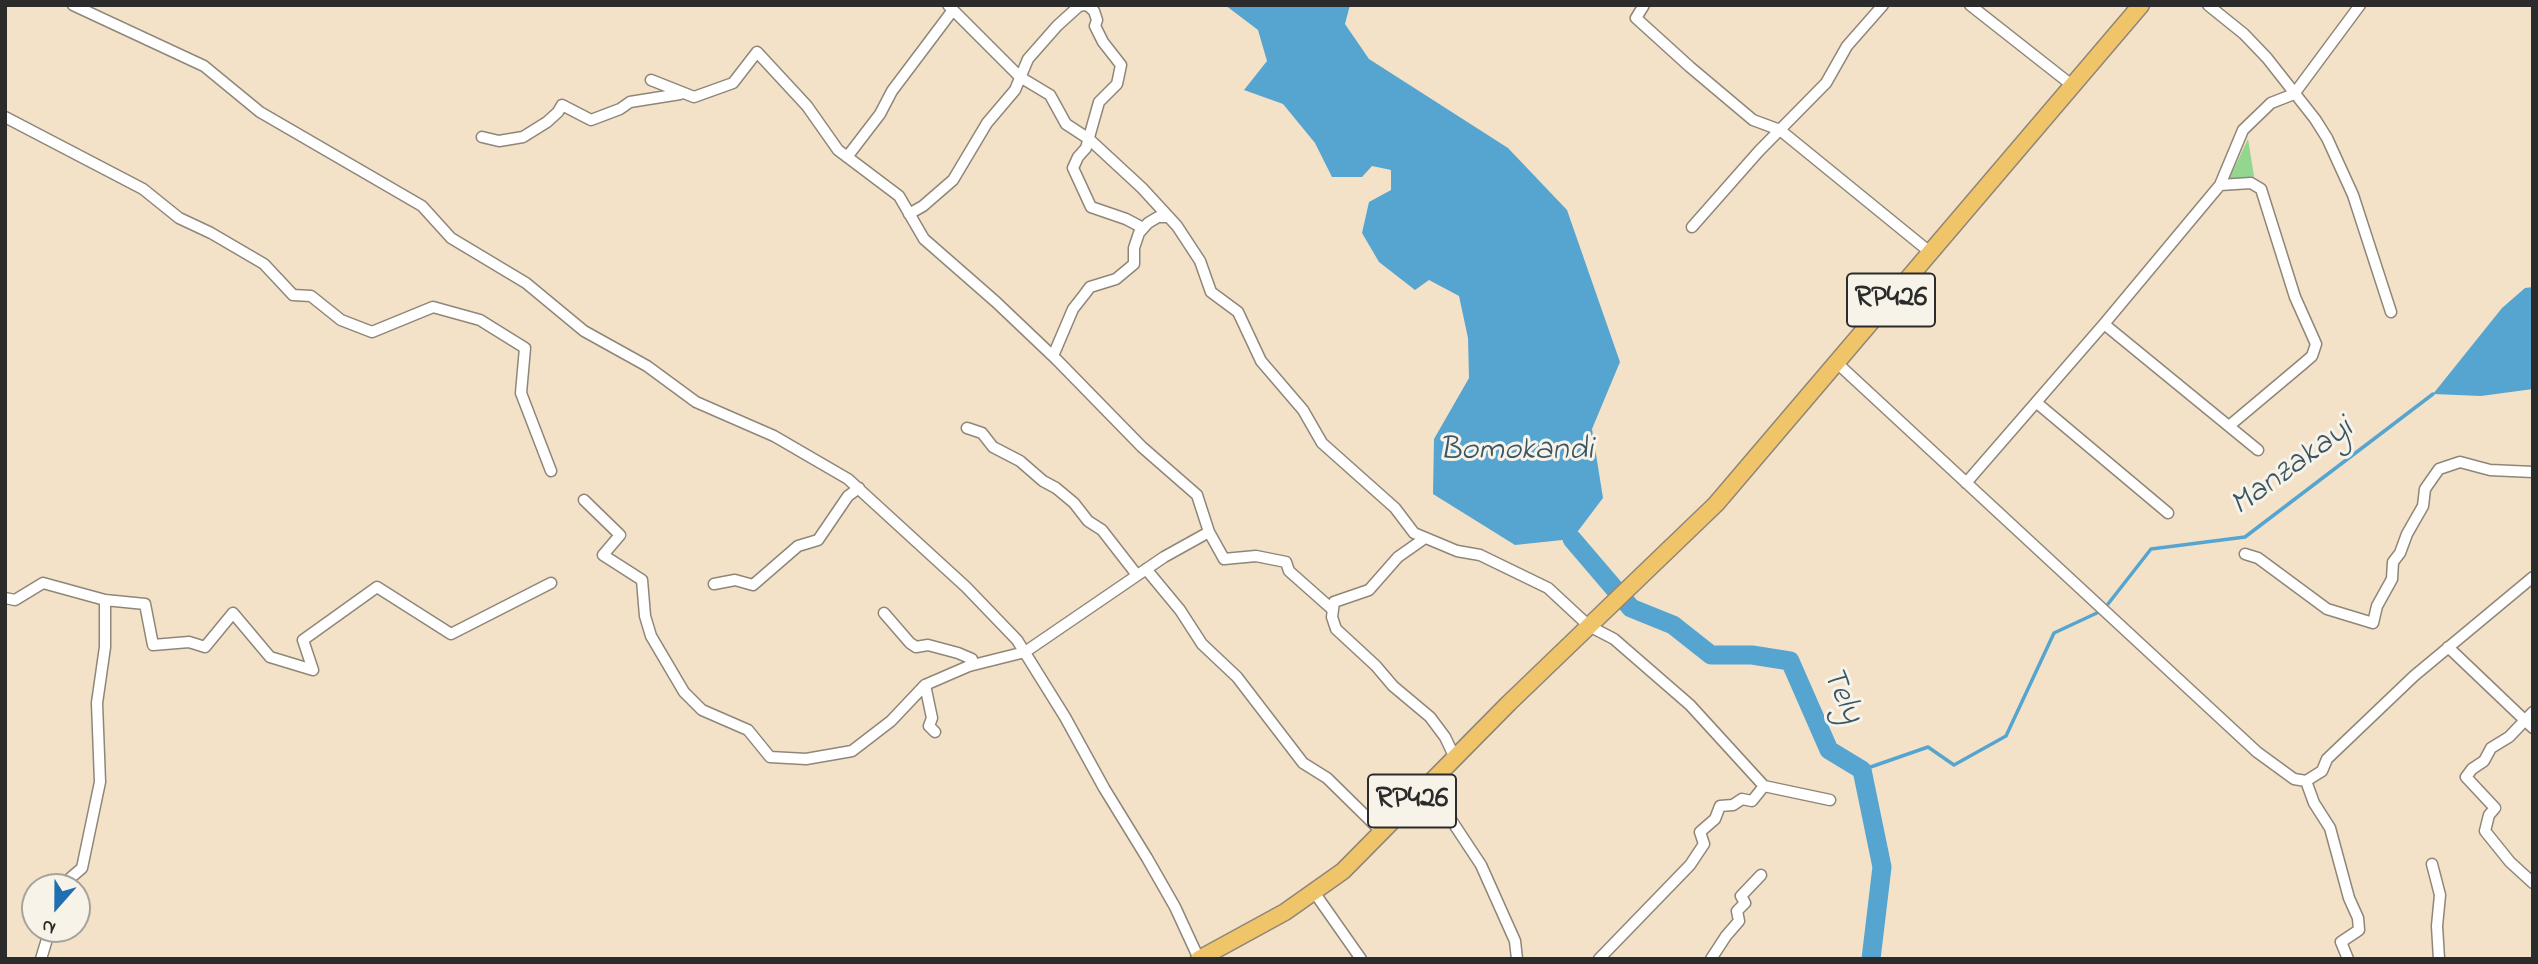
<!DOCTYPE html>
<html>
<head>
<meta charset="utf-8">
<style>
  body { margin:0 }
  #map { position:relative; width:2538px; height:964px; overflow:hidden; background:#f3e2c8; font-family:"Indie Flower",sans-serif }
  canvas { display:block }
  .frame { position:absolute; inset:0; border:7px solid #2b2b2b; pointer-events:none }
  .north { position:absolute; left:21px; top:873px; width:70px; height:70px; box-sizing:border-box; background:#f7f3e8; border:2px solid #a5a39c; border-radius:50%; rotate:201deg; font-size:19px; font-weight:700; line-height:28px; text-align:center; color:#2b2b2b }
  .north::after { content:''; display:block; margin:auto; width:24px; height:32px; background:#1f6fb2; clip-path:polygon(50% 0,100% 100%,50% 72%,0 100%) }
</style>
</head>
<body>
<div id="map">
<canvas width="2538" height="964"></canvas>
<div class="frame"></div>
<div class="north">N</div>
</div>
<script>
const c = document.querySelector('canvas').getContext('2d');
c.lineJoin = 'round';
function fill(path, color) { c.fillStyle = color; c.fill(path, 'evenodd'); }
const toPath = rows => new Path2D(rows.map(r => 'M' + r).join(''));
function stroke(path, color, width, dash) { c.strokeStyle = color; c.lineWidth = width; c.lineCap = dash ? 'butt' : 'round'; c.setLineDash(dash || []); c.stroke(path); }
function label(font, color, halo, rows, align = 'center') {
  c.font = font + ' "Indie Flower",sans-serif'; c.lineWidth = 6; c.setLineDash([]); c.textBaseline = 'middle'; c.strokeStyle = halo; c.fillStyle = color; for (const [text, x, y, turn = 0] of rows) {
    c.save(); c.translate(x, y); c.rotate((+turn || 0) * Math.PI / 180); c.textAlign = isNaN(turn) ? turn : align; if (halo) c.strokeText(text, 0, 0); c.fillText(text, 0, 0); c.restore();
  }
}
fill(toPath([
  [2248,139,2254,176,2252,181,2237,182,2229,179]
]), '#92d68f');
fill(toPath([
  [1225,5,1350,5,1345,24,1369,59,1508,148,1567,210,1620,362,1592,429,1603,498,1572,539,1515,545,1433,494,1434,439,1469,378,1468,338,1459,296,1429,280,1415,290,1379,262,1362,233,1369,202,1391,190,1391,170,1372,166,1362,177,1332,177,1315,143,1283,104,1244,90,1267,61,1258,30],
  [2533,287,2533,389,2481,396,2433,394,2502,308,2525,288]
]), '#56a5d0');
stroke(toPath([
  [2108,604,2151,549,2245,537,2433,394],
  [1862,770,1928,747,1954,765,2006,736,2054,633,2099,612]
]), '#56a5d0', 3.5);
stroke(toPath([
  [1572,539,1631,608,1673,625,1711,655,1752,655,1790,661,1829,750,1862,770,1882,867,1871,959]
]), '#56a5d0', 19);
const minor = toPath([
  [73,5,204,66,260,112,422,206,451,238,526,283,584,331,647,366,696,402,774,436,848,479,966,587,1017,640,1065,717,1104,788,1147,858,1175,907,1199,959],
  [948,5,1020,77,1050,95,1066,124,1089,139,1142,188,1177,226,1200,261,1211,292,1238,312,1261,361,1303,410,1322,443,1395,508,1414,533,1457,551,1480,555,1548,588,1589,626,1614,639,1690,705,1764,786,1830,800],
  [1087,5,1094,11,1097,20,1095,26,1103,42,1121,65,1117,84,1099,102,1086,148,1078,157,1073,168,1091,207,1126,219,1143,228],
  [1644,5,1636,18,1690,67,1753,120,1780,130,1931,253],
  [1970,5,2073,86],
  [2208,5,2244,34,2267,58,2315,119,2327,138,2353,195,2391,312],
  [5,117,143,189,179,218,211,233,264,264,293,295,311,296,341,320,372,332,433,307,480,320,525,348,521,393,551,471],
  [482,137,499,141,523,137,547,122,558,112,562,105,591,120,620,109,630,102,680,94],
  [847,157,880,114,892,91,953,10],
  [2220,185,2251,183,2261,189,2295,297,2316,344,2312,356,2304,363,2229,426],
  [909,214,923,206,953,180,987,123,1015,90,1028,59,1057,26,1079,6,1085,5],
  [1692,227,1759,151,1826,83,1847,46,1883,5],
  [2104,324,2258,450],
  [1053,356,1073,309,1084,295,1090,287,1116,279,1134,264,1134,248,1139,233,1148,223,1158,217,1169,217],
  [1837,363,2257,752,2294,779,2306,781,2322,771,2327,759,2414,676,2533,577],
  [2037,403,2168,513],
  [967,428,982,433,993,447,1020,461,1043,481,1056,488,1074,503,1088,521,1102,530,1137,575],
  [1966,483,2104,324,2220,185,2243,130,2271,103,2294,94,2360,5],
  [584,500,620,535,603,555,642,580,645,616,651,636,684,692,702,710,748,730,770,757,806,759,852,751,891,721,925,685,969,666,1025,652,1164,557,1209,532,1197,495,1142,447,1057,360,996,302,924,239,899,196,838,150,807,106,757,52,733,83,694,97,651,80],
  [1209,532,1224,559,1256,556,1286,562,1289,571,1333,610],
  [1425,538,1398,557,1369,590,1334,602,1332,617,1336,629,1376,666,1393,686,1430,717,1445,737,1455,758],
  [2245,554,2258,558,2327,609,2373,623,2377,606,2392,579,2393,562,2400,553,2407,534,2423,506,2425,489,2439,469,2460,462,2490,470,2533,472],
  [1146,569,1180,610,1202,644,1237,677,1303,763,1327,778,1382,832],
  [714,584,735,580,753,585,798,546,818,540,848,496,859,488],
  [5,598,15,600,43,583,105,600,105,647,97,703,100,782,82,868,60,887],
  [105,600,145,604,153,645,189,642,205,647,233,613,270,657,313,670,303,640,377,587,451,634,551,583],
  [884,613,910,643,916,647,928,645,958,653,972,659,969,666],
  [2448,647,2533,728],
  [925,685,932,718,929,726,935,732],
  [2533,712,2509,737,2491,748,2484,761,2472,769,2466,777,2495,808,2489,815,2485,831,2510,862,2533,883],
  [2306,781,2314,803,2330,828,2349,898,2358,918,2359,930,2341,942,2348,959],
  [1428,785,1481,865,1515,941,1517,959],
  [2432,864,2440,895,2437,926,2439,959],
  [1314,892,1361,959],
  [41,959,50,929],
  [1599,959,1690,865,1704,844,1700,832,1715,819,1720,806,1733,805,1742,799,1752,801,1764,786],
  [1711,959,1726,936,1739,921,1737,911,1745,903,1741,896,1761,875]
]);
const primary = toPath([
  [1199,959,1285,912,1343,871,1509,703,1716,504,2141,5]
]);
stroke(minor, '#8f867a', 13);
stroke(primary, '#8f867a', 19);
stroke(minor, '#fff', 10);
stroke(primary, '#f0c469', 16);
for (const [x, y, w] of [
  [1891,300,88],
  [1412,801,88]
]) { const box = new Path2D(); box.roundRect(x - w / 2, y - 26.5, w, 53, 5); c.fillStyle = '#f7f3e8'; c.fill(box); stroke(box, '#2b2b2b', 2); }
label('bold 30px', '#2b2b2b', null, [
  ["RP426",1891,300],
  ["RP426",1412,801]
]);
label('italic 33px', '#3a5665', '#f7f3e8', [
  ["Bomokandi",1516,453],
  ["Manzakayi",2293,469,-36],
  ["Tely",1840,696,66]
]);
</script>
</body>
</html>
